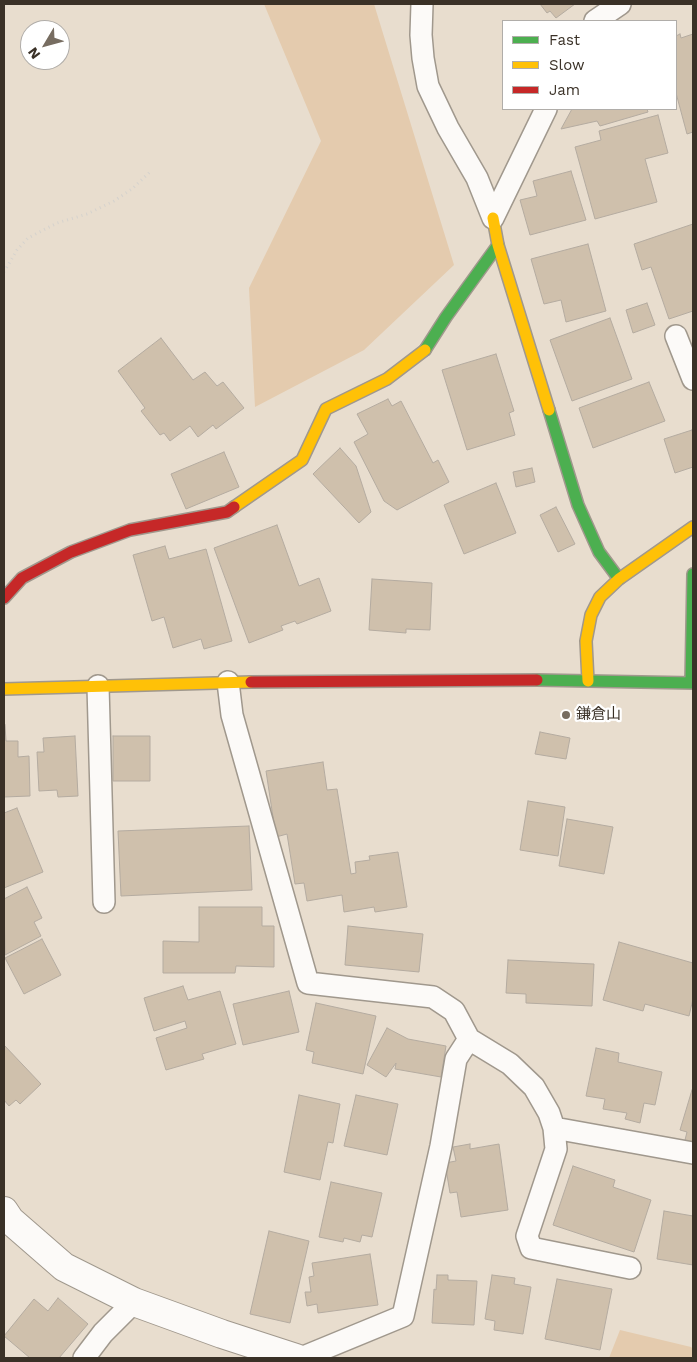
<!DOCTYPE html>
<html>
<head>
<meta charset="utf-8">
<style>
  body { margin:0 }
  #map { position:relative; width:697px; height:1362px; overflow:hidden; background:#e8ddce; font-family:"Work Sans",sans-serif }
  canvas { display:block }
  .frame { position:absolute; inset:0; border:5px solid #3a3127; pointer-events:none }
  .legend { position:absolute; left:502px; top:20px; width:175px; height:90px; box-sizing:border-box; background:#fff; border:1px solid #b0ada9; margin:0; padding:6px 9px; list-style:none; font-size:15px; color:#3a3127 }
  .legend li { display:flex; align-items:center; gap:10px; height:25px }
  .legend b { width:25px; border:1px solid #b0ada9 }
  .north { position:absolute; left:20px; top:20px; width:50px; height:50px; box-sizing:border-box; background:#fff; border:1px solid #b0ada9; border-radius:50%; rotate:233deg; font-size:14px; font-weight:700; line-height:20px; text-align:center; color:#3a3127 }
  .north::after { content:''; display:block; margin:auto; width:18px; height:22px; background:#776d61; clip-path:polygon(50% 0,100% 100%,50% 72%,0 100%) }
</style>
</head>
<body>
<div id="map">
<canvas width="697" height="1362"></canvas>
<div class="frame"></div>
<ul class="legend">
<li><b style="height:6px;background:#4caf50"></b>Fast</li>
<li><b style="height:6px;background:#ffc107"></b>Slow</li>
<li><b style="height:6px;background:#c62828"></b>Jam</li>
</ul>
<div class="north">N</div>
</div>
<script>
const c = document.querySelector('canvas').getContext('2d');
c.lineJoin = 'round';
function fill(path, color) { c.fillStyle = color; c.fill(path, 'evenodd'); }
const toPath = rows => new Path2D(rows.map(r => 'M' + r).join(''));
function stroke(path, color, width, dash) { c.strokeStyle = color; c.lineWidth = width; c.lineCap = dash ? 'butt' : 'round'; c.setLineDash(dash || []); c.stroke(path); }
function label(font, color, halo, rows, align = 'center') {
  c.font = font + ' "Work Sans","Noto Sans JP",sans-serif'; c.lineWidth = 4.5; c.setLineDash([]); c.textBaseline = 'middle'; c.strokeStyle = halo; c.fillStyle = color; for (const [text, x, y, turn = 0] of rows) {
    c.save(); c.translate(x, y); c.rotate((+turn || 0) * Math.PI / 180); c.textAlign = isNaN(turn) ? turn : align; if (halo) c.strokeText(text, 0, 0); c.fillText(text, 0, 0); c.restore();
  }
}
fill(toPath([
  [264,4,374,4,454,265,364,350,255,407,249,288,321,141],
  [620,1330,691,1347,693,1349,693,1358,609,1358]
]), '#e4cbae');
const building = toPath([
  [540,4,575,4,556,18,550,11,547,13,540,4],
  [680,34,681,38,693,34,693,132,687,134,676,93,676,36,680,34],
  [572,109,647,109,648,112,600,126,597,121,561,129,572,109],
  [658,115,668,153,645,159,657,202,595,219,575,147,601,140,599,131,658,115],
  [571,171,586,220,530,235,520,200,537,196,533,181,571,171],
  [693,224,693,311,669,319,651,267,642,270,634,244,693,224],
  [588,244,606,311,566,322,561,300,544,304,531,259,588,244],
  [647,303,655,325,633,333,626,310,647,303],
  [610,318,632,379,572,401,550,340,610,318],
  [161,338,193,380,205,372,217,386,223,382,244,408,216,429,213,425,198,437,190,426,170,441,164,433,160,435,141,411,145,408,118,371,161,338],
  [496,354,514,411,509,413,515,435,467,450,442,370,496,354],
  [649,382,665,421,593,448,579,408,649,382],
  [388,399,392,406,401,401,433,463,438,460,449,482,397,510,384,501,354,442,368,434,357,414,388,399],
  [692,430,693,435,693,467,675,473,664,439,692,430],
  [340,448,356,466,371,512,359,523,313,474,340,448],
  [224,452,239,487,186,509,171,474,224,452],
  [532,468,535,482,516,487,513,472,532,468],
  [496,483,516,533,464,554,444,505,496,483],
  [556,507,575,544,558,552,540,515,556,507],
  [277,525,299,586,319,578,331,611,297,624,295,621,281,626,283,630,249,643,214,548,277,525],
  [165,546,169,559,206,549,232,641,204,649,201,639,173,648,164,617,152,621,133,555,165,546],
  [372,579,432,583,430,630,406,629,406,633,369,630,372,579],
  [5,725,6,741,18,741,18,757,29,756,30,796,4,797,4,726,5,725],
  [540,732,570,738,566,759,535,754,540,732],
  [75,736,78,796,58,797,57,790,39,791,37,752,44,752,43,738,75,736],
  [113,736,150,736,150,781,113,781,113,736],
  [323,762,327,790,337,789,351,874,356,873,355,862,370,860,369,856,398,852,407,907,375,912,374,907,344,912,342,895,307,901,304,883,295,884,287,834,276,837,266,771,323,762],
  [528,801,565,807,558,856,520,850,528,801],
  [17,808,43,872,4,888,4,813,17,808],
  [567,819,613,827,604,874,559,866,567,819],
  [249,826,252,890,121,896,118,831,249,826],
  [27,887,42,918,34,922,41,936,5,955,4,899,27,887],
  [199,907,262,907,262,926,274,926,274,967,236,966,235,973,163,973,163,941,199,942,199,907],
  [348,926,423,934,419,972,345,965,348,926],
  [42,939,61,975,24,994,5,958,42,939],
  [619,942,693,963,693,999,689,1016,645,1004,643,1011,603,1000,619,942],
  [508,960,594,964,592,1006,526,1003,526,994,506,993,508,960],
  [183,986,188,1000,220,991,236,1044,202,1054,204,1059,166,1070,156,1038,187,1028,185,1021,154,1031,144,998,183,986],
  [289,991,299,1032,243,1045,233,1004,289,991],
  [316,1003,376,1016,363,1074,312,1063,314,1052,306,1050,316,1003],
  [387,1028,408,1039,446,1046,441,1077,395,1069,396,1063,386,1077,367,1065,387,1028],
  [4,1045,41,1084,20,1104,16,1100,9,1106,4,1100,4,1045],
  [596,1048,619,1053,618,1062,662,1072,655,1105,644,1103,640,1123,625,1119,627,1113,603,1109,605,1099,586,1096,596,1048],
  [692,1090,693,1090,693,1147,684,1144,687,1132,680,1130,692,1090],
  [299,1095,340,1104,333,1143,328,1142,320,1180,284,1172,299,1095],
  [356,1095,398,1104,387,1155,344,1146,356,1095],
  [470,1144,470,1149,499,1144,508,1210,461,1217,457,1192,450,1193,445,1163,456,1161,453,1147,470,1144],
  [573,1166,615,1180,613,1187,651,1200,634,1252,553,1225,573,1166],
  [331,1182,382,1193,372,1237,362,1235,360,1242,344,1238,343,1242,319,1237,331,1182],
  [664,1211,693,1216,693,1265,657,1259,664,1211],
  [269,1231,309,1241,290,1323,250,1314,269,1231],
  [370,1254,378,1305,318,1313,317,1304,307,1306,305,1292,311,1292,309,1277,314,1276,312,1263,370,1254],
  [437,1275,448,1275,448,1280,477,1281,474,1325,432,1323,434,1289,436,1290,437,1275],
  [492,1275,515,1278,514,1284,531,1287,523,1334,494,1330,495,1321,485,1319,492,1275],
  [557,1279,612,1289,600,1350,545,1339,557,1279],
  [58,1298,88,1324,59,1358,30,1358,4,1336,34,1299,48,1311,58,1298]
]);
fill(building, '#cfc0ac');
stroke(building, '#b4aba0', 1);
const lane = toPath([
  [422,4,421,35,423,58,428,86,448,128,477,178,493,218],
  [595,21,620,4],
  [493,218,546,109],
  [676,336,693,379],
  [228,682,232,715,308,983,433,997,454,1011,469,1039,456,1059,441,1146,403,1316,301,1358],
  [98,686,104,902],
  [469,1039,510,1064,534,1087,549,1113,554,1128,556,1149,527,1236,531,1248,630,1268],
  [554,1128,693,1153],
  [84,1358,103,1333,134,1302]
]);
const street = toPath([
  [4,1211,10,1220,64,1267,134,1302,222,1334,296,1358]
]);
const fast = toPath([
  [425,350,446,317,498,245],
  [549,410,578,505,599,552,619,579],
  [537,680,693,683],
  [691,683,693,574]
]);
const slow = toPath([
  [493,218,498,245,549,410],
  [234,507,302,460,326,409,387,379,425,350],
  [588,681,586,641,591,615,600,597,619,579,693,527],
  [4,689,251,682]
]);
const jam = toPath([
  [4,598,22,578,71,552,130,530,227,512,234,507],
  [251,682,537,680]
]);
stroke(lane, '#a0988d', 24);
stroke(street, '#a0988d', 30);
stroke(fast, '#a0988d', 14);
stroke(slow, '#a0988d', 14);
stroke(jam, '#a0988d', 14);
stroke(toPath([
  [4,272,17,250,28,238,57,223,87,214,114,201,132,189,151,171]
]), '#d5d2cd', 3, [1, 4]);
stroke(lane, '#fcfaf8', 21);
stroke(street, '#fcfaf8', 28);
stroke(fast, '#4caf50', 11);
stroke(slow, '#ffc107', 11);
stroke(jam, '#c62828', 11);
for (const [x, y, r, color] of [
  [566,715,5,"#776d61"]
]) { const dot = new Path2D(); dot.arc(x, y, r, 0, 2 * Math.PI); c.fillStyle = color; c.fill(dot); stroke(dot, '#fff', 2); }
label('15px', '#3a3127', '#fff', [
  ["鎌倉山",576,715]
], 'left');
</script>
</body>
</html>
